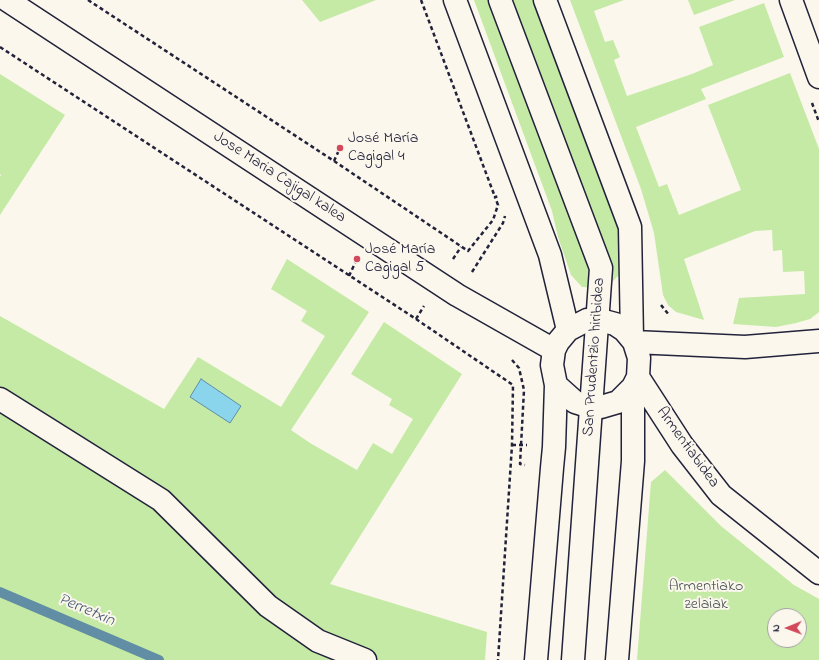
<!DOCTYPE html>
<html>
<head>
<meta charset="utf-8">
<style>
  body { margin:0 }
  #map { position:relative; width:819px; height:660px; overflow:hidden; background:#fbf7ec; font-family:"Indie Flower",sans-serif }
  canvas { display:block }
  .north { position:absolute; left:767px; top:608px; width:40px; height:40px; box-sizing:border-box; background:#fbf7ec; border:1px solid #a4a2a5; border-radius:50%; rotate:269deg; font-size:11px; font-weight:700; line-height:16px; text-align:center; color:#22223b }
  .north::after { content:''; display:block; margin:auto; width:14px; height:18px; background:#d1495b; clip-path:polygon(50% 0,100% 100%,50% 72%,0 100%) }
</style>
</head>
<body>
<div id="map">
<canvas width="819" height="660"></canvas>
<div class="north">N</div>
</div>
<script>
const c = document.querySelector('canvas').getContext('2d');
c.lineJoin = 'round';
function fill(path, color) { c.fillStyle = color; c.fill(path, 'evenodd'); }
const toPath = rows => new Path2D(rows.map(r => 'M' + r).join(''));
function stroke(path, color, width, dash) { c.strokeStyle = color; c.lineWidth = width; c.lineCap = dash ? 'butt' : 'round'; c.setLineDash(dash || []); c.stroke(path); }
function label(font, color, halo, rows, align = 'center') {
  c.font = font + ' "Indie Flower",sans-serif'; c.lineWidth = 4; c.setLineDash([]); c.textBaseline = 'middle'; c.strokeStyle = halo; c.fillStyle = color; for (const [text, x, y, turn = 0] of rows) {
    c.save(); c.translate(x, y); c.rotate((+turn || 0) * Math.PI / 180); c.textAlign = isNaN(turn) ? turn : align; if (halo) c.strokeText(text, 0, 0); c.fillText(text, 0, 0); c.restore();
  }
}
fill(toPath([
  [302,0,376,0,320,22],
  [474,0,533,0,620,233,622,272,610,284,594,288,582,287,571,275,558,237,552,211],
  [570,0,624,0,594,11,605,42,613,40,620,57,614,60,627,96,692,74,713,65,699,27,764,3,784,57,701,89,706,99,636,127,659,187,667,184,679,215,741,190,708,105,790,73,819,149,819,312,810,319,796,323,776,327,733,324,739,298,805,294,804,271,783,272,782,250,773,251,772,230,755,231,684,259,704,320,676,312,668,305,663,295,654,233,641,189],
  [688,0,735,0,694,15],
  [0,74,65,115,0,215,0,177,1,175,0,174],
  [287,259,369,312,291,430,310,443,357,470,373,443,392,454,413,419,389,405,392,399,351,374,384,322,462,374,330,584,487,632,485,660,0,660,0,316,164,409,198,357,281,407,325,336,301,321,307,311,271,289],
  [665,470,721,526,794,585,819,599,819,660,637,660,651,482],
  [775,616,799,616,799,640,775,640]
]), '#c5eaa5');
const water = toPath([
  [201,379,241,406,230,423,190,397,201,379]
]);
fill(water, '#8bd5ec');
stroke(water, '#618da5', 1);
stroke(toPath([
  [0,592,159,660]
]), '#618da5', 10);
const pedestrian = toPath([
  [500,0,601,268,573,660],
  [0,399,161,500,268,606,318,641,365,660]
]);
const minor = toPath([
  [7,0,457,295,554,350],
  [455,0,550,255,568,330],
  [545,0,630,227,632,339],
  [791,0,819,77],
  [634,342,745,347,819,341],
  [638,377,682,445,721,495,819,573],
  [536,660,552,468,554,447,556,385,552,365,554,350,558,342,568,330,587,320,600,320,615,324,624,330,634,342,639,358,638,377,633,387,618,402,601,407,591,407,575,402,556,385],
  [617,660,633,461,633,387]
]);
stroke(pedestrian, '#22223b', 25);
stroke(minor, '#22223b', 25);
stroke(toPath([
  [88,0,334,161,468,251,493,220,498,205,495,197,499,196],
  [421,0,495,197],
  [0,47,416,319,513,385,512,445,498,660],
  [812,103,819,122],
  [334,161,340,148],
  [453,259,461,247],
  [472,272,503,223,505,216],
  [349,276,356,261],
  [661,305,669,315],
  [416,319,424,306],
  [512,360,519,368,524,390,520,464,525,465],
  [512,445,527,445]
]), '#22223b', 2.5, [4, 3]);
stroke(pedestrian, '#fbf7ec', 22);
stroke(minor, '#fbf7ec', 22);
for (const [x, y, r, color] of [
  [340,148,4,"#d1495b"],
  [357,259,4,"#d1495b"]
]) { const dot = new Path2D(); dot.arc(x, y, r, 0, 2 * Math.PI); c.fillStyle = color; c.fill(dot); stroke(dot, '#fbf7ec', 1.5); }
label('16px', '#22223b', '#fbf7ec', [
  ["José María",348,139],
  ["Cagigal 4",348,157],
  ["José María",365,250],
  ["Cagigal 5",365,268]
], 'left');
label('16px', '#22223b', '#fbf7ec', [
  ["Jose Maria Cajigal kalea",279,178,33],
  ["San Prudentzio hiribidea",595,357,-86],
  ["Armentiabidea",687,448,54]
]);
label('16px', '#4b5456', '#fbf7ec', [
  ["Armentiako",706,587],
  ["zelaiak",706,605]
]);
label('italic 17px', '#425870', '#fbf7ec', [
  ["Perretxin",86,611,23]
]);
</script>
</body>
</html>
